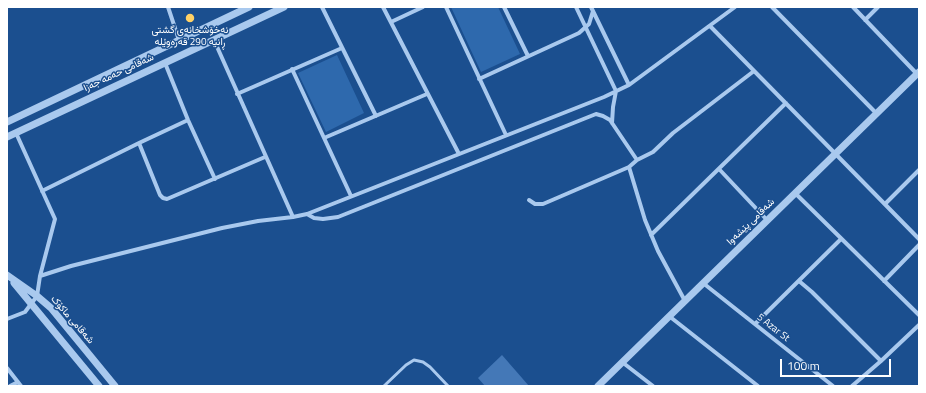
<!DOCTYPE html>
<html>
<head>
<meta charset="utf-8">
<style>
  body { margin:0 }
  #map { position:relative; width:926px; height:393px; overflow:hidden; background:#1b4f8f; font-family:"Titillium Web",sans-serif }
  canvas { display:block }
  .frame { position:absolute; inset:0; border:8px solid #fff; pointer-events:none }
  .scale { position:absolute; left:780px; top:359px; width:111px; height:18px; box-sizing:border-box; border:2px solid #fff; border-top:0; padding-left:5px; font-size:12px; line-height:14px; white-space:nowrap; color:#fff; -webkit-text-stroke:3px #1b4f8f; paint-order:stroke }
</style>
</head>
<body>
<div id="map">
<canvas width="926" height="393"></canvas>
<div class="frame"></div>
<div class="scale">100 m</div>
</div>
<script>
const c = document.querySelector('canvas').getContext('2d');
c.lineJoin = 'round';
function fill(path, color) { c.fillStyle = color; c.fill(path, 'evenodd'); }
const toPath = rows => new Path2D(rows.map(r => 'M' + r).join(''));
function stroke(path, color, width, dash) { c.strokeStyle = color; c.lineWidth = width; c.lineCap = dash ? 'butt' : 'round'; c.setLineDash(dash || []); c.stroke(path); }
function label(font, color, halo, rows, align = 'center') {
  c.font = font + ' "Titillium Web",Vazirmatn,sans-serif'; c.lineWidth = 3; c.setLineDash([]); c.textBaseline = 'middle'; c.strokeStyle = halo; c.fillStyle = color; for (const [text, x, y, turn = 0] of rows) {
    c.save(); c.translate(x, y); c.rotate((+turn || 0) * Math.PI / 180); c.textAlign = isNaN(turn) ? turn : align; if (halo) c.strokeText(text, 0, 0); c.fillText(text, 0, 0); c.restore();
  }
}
fill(toPath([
  [451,7,498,7,520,54,481,72],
  [337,55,364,113,326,132,298,73]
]), '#2e69ad');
fill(toPath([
  [502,355,529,386,485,386,478,378]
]), '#4478b7');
stroke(toPath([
  [384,386,406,365,414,360,423,362,430,367,448,386]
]), '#a9c9ee', 3);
stroke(toPath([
  [168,7,179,40],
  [322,7,376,116],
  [383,7,459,154],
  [446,7,506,135],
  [504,7,528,56],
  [576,7,616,91,613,107,612,123],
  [591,7,629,85],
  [772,7,876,113],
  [853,7,917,74],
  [865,20,878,7],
  [391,22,423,7],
  [710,26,919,239],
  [214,40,293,217],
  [165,63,188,120,215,179],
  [292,69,351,196],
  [479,79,579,33,589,24,593,11],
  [237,94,342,48],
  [324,138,427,94],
  [139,143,160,195,163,198,167,199,265,157],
  [629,167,645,220,658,251,685,301],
  [719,169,767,220],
  [42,191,139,143,188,120],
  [795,193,919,315],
  [529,200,535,204,543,204,629,167,637,160,653,152,673,133,754,71],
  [885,204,919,170],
  [307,214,314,218,323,219,338,217,596,114,603,116,610,120,637,160],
  [651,235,786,103],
  [40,276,71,266,222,228,258,221,293,217,307,214,604,97,629,85,735,7],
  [799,281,812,292,881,361],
  [884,281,919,245],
  [703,283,833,386],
  [669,316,758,386],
  [7,319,25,312,37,296,40,276,55,219,16,133],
  [755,324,841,239],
  [622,362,653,386],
  [7,368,21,386],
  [10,386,18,382],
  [852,386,881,361,919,325]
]), '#a9c9ee', 4);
stroke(toPath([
  [7,122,249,7],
  [7,137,284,7],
  [7,275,37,296,51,308,115,386],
  [14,283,99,386],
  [598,386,919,72]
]), '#a9c9ee', 7);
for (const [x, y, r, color] of [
  [190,18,5,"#ffd166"]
]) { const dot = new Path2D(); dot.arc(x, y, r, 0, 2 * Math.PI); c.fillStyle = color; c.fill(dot); stroke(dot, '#1b4f8f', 1.5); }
label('10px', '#fff', '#1b4f8f', [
  ["نەخۆشخانەی گشتی",190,31],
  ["ڕانیە 290 قەرەوێلە",190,43]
]);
label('10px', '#fff', '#1b4f8f', [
  ["شەقامی حەمە جەزا",119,73,-25],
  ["شەقامی پێشەوا",751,222,-44],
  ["شەقامی ماکۆک",72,320,49],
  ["5 Azar St",773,328,38]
]);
</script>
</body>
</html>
